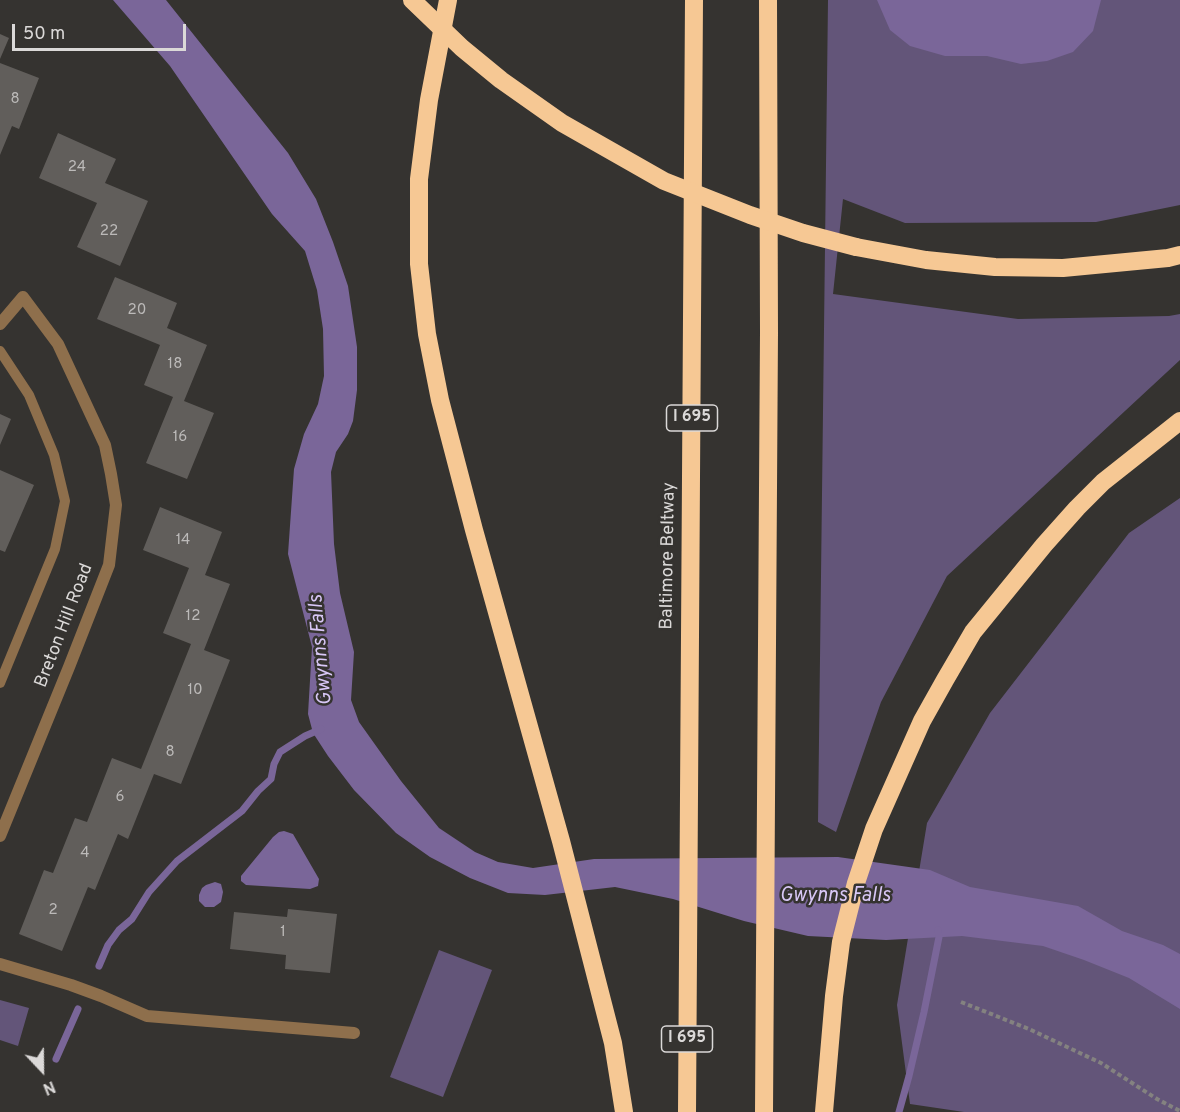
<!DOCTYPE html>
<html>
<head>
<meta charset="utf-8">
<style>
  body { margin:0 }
  #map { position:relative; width:1180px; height:1112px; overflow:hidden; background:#353330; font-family:Overpass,sans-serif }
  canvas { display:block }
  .north { position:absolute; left:12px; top:1040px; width:60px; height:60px; -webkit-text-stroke:4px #353330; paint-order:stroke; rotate:158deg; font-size:16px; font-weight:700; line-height:24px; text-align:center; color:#dbd9d8 }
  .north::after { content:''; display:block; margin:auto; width:21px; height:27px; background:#dbd9d8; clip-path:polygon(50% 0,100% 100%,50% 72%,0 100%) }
  .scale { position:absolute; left:12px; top:24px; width:174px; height:27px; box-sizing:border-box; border:3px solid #dbd9d8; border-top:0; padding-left:8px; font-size:18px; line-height:21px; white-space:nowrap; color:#dbd9d8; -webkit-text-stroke:4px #353330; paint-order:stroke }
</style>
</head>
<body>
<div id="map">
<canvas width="1180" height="1112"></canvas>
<div class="north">N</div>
<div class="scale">50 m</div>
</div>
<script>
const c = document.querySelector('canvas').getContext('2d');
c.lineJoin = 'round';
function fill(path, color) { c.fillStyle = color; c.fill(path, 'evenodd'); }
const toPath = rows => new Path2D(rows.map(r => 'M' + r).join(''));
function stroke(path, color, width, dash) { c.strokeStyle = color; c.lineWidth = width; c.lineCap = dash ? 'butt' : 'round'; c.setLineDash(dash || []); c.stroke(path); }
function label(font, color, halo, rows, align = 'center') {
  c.font = font + ' Overpass,sans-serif'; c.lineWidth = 5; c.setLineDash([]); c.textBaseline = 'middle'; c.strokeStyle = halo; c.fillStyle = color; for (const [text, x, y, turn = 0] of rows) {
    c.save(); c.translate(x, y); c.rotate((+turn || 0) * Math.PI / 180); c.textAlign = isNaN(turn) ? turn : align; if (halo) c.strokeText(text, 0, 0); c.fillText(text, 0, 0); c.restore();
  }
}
fill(toPath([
  [828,0,1180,0,1180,205,1096,222,905,223,843,199,833,294,1018,319,1169,316,1180,314,1180,360,947,576,881,702,836,832,818,822],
  [1180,498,1180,1112,964,1112,910,1104,897,1005,927,823,990,713,1129,533],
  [439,950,492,970,443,1097,390,1077],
  [0,1000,29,1008,18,1046,0,1040]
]), '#635579');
fill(toPath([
  [113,0,166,0,288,153,316,199,333,242,348,286,357,347,357,390,353,421,348,434,336,452,331,472,334,544,340,593,354,652,351,700,359,722,401,781,439,828,475,852,498,862,533,868,594,859,838,857,930,870,970,887,1078,906,1122,931,1163,945,1180,954,1180,1009,1129,978,1084,960,1043,946,962,936,886,940,808,936,744,921,673,899,615,887,545,895,508,893,470,878,430,857,396,833,354,790,328,756,313,733,308,714,312,647,288,554,294,469,304,434,318,404,324,376,323,329,317,290,305,251,272,214,170,66],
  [877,0,1101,0,1093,31,1073,52,1047,61,1021,64,987,56,945,56,910,46,890,30],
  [284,831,293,834,319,879,318,886,310,889,246,885,241,881,241,876,273,837,279,832],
  [215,882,221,884,223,892,221,902,214,907,205,907,199,901,199,895,202,888,206,885]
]), '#7a6699');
stroke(toPath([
  [99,966,108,945,119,930,132,919,149,892,177,861,242,811,258,791,271,779,274,764,280,752,305,736,321,729],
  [56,1059,78,1009],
  [899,1112,909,1076,924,1012,939,937,938,930]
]), '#7a6699', 7);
fill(toPath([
  [0,34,9,38,0,59],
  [0,63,39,78,19,129,12,126,0,155],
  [58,133,116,159,105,183,148,201,120,266,77,247,97,203,39,178],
  [115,277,177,303,167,328,207,345,184,401,214,413,187,479,146,463,173,397,144,385,160,345,97,319],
  [0,414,11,419,0,445],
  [0,470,34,485,5,552,0,550],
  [160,507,222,532,205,575,230,584,204,650,230,660,181,784,154,774,128,839,118,834,95,890,88,887,62,951,19,934,44,870,53,873,75,818,87,822,112,758,141,769,191,644,163,633,189,568,143,550],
  [288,909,337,914,330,973,285,969,286,955,230,949,234,912,287,917]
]), '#615e5b');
stroke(toPath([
  [961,1002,1029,1029,1101,1063,1157,1099,1180,1111]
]), '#848280', 4, [4.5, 3]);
stroke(toPath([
  [0,351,29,395,54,455,65,501,55,549,0,683]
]), '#8e6f4c', 10);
stroke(toPath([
  [0,324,23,297,58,344,105,445,111,474,116,505,109,565,69,667,0,836],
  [0,964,71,985,101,996,147,1016,354,1033]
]), '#8e6f4c', 12);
stroke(toPath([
  [448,0,429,100,419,179,419,264,427,334,440,400,474,530,561,841,613,1043,624,1112],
  [856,247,926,260,995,267,1063,268,1168,258,1180,255],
  [687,1112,694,0],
  [764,1112,769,332,768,0],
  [824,1112,834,996,841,942,856,883,874,829,922,721,945,680,973,632,1044,545,1077,508,1103,482,1180,421]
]), '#f6c894', 18);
stroke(toPath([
  [412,0,462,48,501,80,562,123,664,181,750,215,803,233,856,247]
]), '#f6c894', 18);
label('15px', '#bcbab9', null, [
  ["8",15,100],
  ["24",77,168],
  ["22",109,232],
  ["20",137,311],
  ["18",175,365],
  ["16",180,438],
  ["14",183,541],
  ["12",193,617],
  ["10",195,691],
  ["8",170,753],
  ["6",120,798],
  ["4",85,854],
  ["2",53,911],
  ["1",283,933]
]);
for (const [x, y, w] of [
  [692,418,51],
  [687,1039,51]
]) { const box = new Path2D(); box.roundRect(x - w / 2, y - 13, w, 26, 4.5); c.fillStyle = '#353330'; c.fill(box); stroke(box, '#dbd9d8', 1.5); }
label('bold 16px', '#dbd9d8', null, [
  ["I 695",692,418],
  ["I 695",687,1039]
]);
label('18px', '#dbd9d8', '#353330', [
  ["Baltimore Beltway",669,556,-89],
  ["Breton Hill Road",65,626,-69]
]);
label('italic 20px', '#d8c7f6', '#353330', [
  ["Gwynns Falls",322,650,-95],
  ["Gwynns Falls",835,897]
]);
</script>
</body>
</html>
